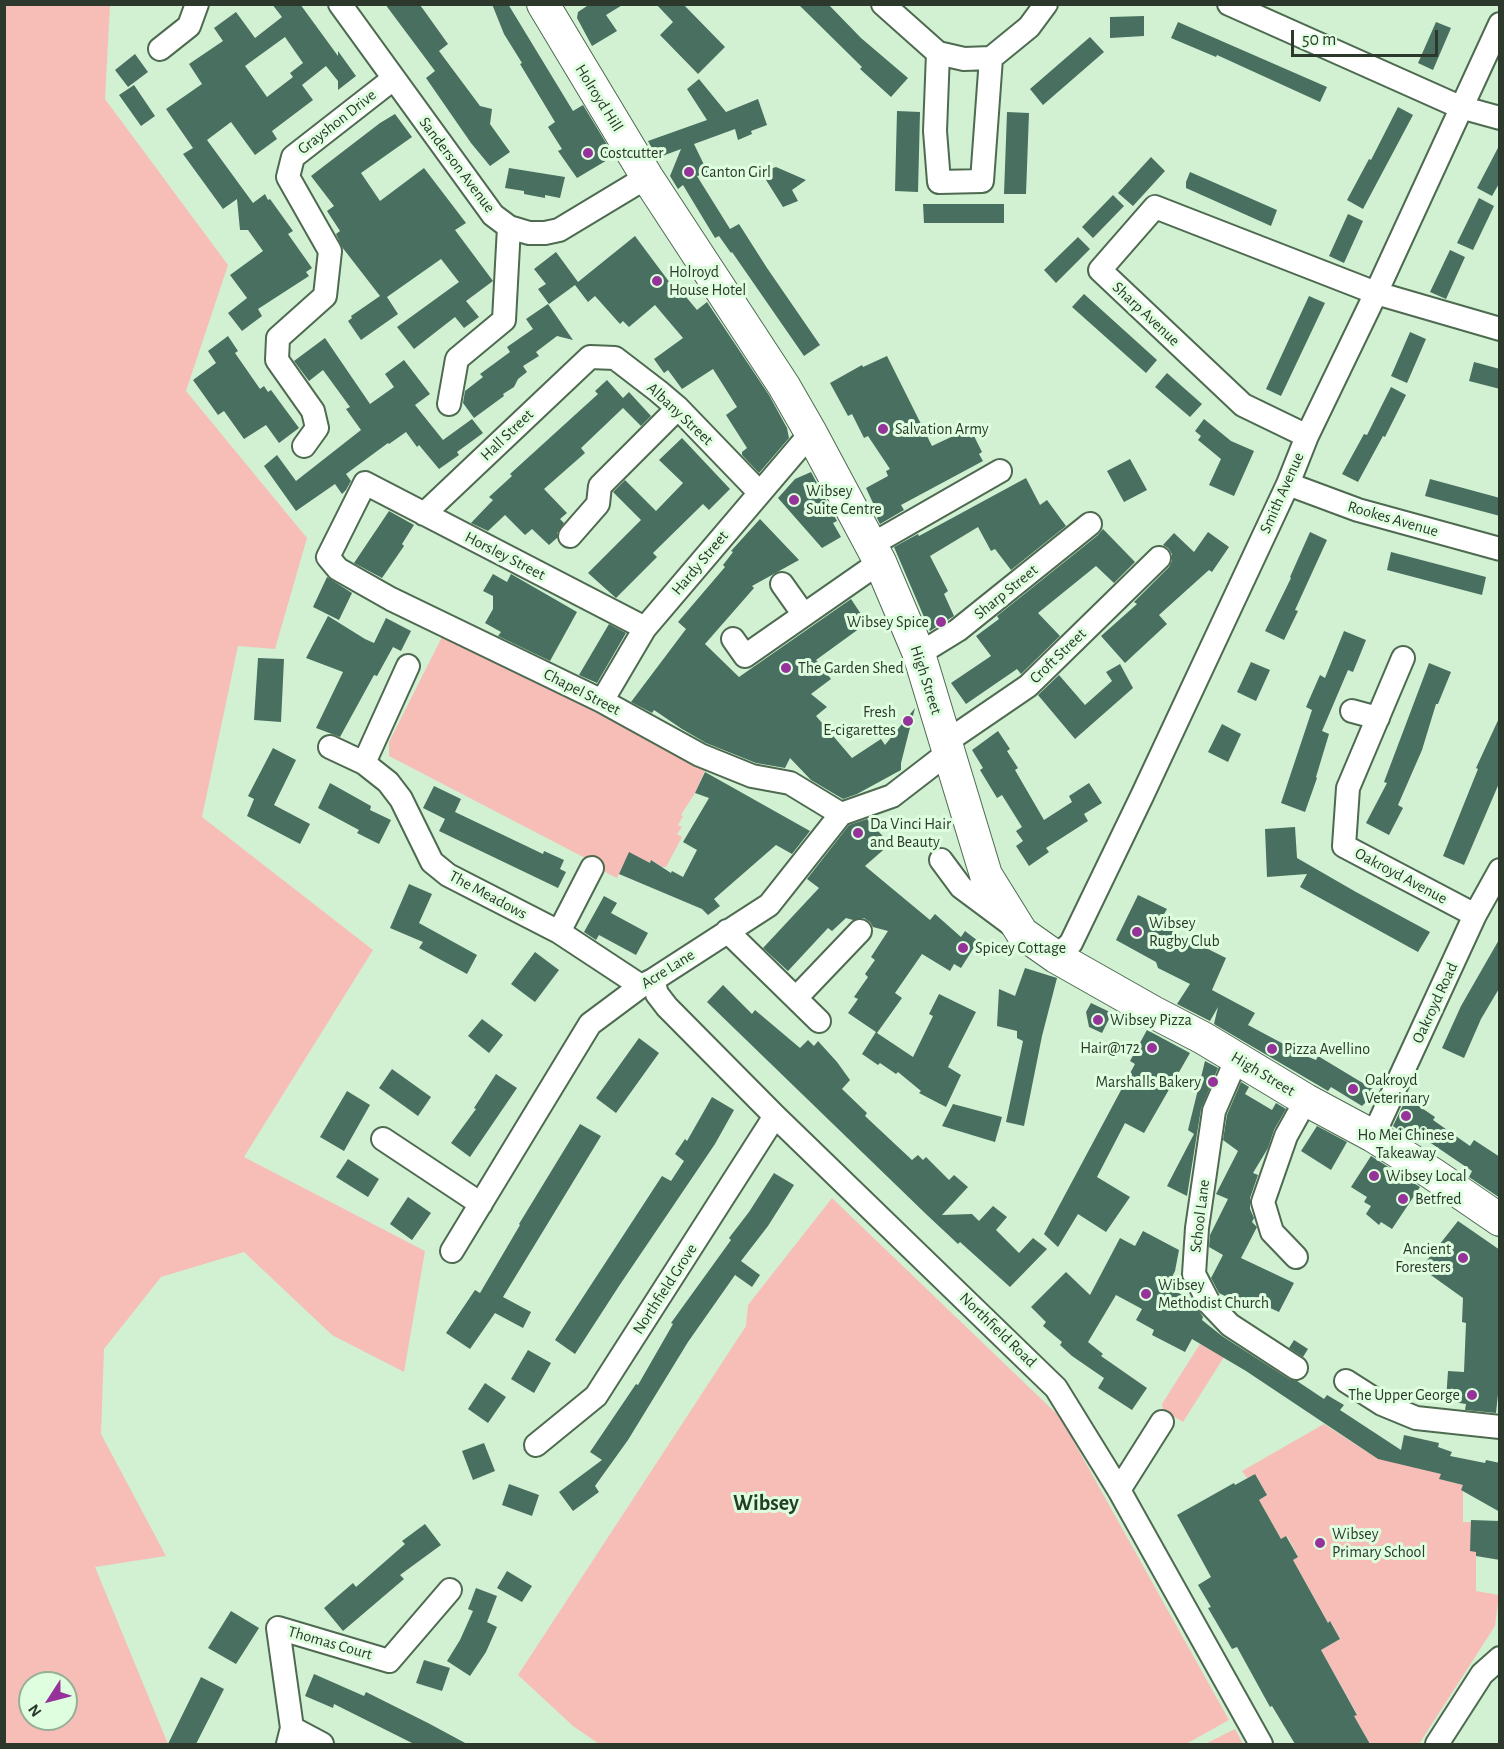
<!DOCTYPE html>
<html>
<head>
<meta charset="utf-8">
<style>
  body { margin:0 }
  #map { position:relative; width:1504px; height:1749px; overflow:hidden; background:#d1f1d2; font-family:"Alegreya Sans",sans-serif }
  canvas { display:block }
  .frame { position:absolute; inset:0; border:6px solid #2c382c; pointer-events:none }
  .north { position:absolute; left:18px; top:1671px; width:60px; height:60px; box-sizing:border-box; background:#defedf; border:2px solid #97af97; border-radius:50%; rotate:234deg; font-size:16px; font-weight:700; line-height:24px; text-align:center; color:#2c382c }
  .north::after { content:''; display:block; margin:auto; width:21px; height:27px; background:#95339a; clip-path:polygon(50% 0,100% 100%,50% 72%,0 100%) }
  .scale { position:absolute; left:1291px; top:30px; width:147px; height:27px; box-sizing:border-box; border:3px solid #2c382c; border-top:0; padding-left:8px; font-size:18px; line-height:21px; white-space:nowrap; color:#2c382c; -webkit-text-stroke:4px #defedf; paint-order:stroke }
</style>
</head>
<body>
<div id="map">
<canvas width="1504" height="1749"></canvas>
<div class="frame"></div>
<div class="north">N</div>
<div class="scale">50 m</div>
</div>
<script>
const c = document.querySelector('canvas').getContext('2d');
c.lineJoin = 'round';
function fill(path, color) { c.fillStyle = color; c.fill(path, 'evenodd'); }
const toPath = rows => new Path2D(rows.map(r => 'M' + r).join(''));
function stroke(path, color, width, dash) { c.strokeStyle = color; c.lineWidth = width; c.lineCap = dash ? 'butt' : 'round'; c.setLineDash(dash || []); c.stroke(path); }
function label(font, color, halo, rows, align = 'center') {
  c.font = font + ' "Alegreya Sans",sans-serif'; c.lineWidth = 6; c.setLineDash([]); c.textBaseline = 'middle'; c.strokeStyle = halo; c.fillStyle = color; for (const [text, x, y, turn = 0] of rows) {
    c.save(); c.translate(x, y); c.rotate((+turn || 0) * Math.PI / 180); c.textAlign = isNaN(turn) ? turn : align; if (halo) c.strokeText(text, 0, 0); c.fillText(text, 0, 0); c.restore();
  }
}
fill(toPath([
  [5,5,110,6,105,99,228,265,186,391,307,538,275,649,238,646,202,817,373,950,244,1157,425,1251,404,1372,332,1335,244,1252,161,1277,104,1349,101,1434,166,1556,95,1567,168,1744,5,1744],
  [30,1683,66,1683,66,1719,30,1719],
  [443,635,706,768,695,793,681,815,683,816,678,825,682,827,677,834,682,837,666,867,662,867,652,860,650,863,629,853,617,878,587,863,589,860,389,756,389,742],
  [832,1198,1060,1417,1229,1720,1186,1744,599,1744,573,1726,518,1675,746,1326,748,1305],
  [1200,1344,1224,1357,1183,1422,1163,1410,1162,1404],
  [1324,1424,1375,1457,1441,1474,1440,1479,1463,1485,1461,1490,1463,1491,1463,1522,1471,1522,1476,1552,1476,1591,1499,1595,1495,1626,1419,1744,1370,1744,1354,1716,1357,1714,1321,1650,1340,1639,1331,1622,1328,1623,1293,1560,1298,1556,1287,1536,1281,1539,1259,1500,1267,1495,1255,1474,1247,1478,1242,1471],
  [1235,1729,1243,1744,1205,1744]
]), '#f7beb8');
fill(toPath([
  [272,4,300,4,338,56,338,51,356,76,338,90,338,81,326,66,302,85,313,100,272,131,277,139,255,155,231,122,207,140,253,203,265,194,268,200,270,199,293,231,288,234,312,268,306,272,309,276,258,309,262,316,242,331,228,313,247,298,230,275,263,251,248,230,240,230,237,199,223,209,183,154,193,148,166,109,202,84,189,64,223,41,214,28,236,12,255,38,282,17],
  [285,37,303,63,290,73,293,77,267,97,245,66],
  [385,4,419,4,423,9,448,44,439,51,480,106,492,109,490,124,510,152,490,166,471,143,426,78,435,71],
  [492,4,508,4,573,111,583,105,614,156,577,178,558,151,562,149,548,127,555,122,520,64,522,63,504,34],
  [590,4,624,4,606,15,617,31,592,46,577,18,578,12],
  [656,4,683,4,725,47,698,74,660,35,673,22],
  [798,4,828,4,861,38,908,78,891,97,860,69,862,67],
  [1144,16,1144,36,1110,38,1110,17],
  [1178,22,1327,87,1320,102,1217,55,1216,57,1171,38],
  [1436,22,1451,28,1433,70,1418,63],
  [1090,37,1104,52,1043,105,1030,89],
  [135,54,148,72,128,87,115,70],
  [699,79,726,112,758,99,767,125,751,131,752,134,738,140,735,129,694,144,708,173,697,176,730,229,721,234,739,224,767,268,820,345,804,356,732,252,731,253,719,236,715,238,683,185,678,189,670,176,681,149,657,158,648,141,707,120,687,89],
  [134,85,155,116,141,126,119,95],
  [1398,107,1413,115,1363,209,1347,200,1369,159,1371,160],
  [897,111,920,112,918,192,895,191],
  [1007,112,1029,113,1026,194,1004,194],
  [395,114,412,137,361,173,380,201,424,168,466,223,455,230,493,281,466,301,479,317,464,328,455,317,414,349,397,327,459,282,441,259,387,297,398,314,361,340,348,321,352,318,351,316,380,296,342,247,336,234,340,231,327,211,334,206,311,176,380,123],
  [1500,144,1500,182,1492,196,1477,188],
  [1151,157,1165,171,1133,206,1118,193],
  [776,167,806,180,792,190,798,201,783,207,761,172],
  [509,168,565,177,560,198,545,195,545,198,524,194,524,191,505,188],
  [1190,172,1277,210,1271,226,1186,188,1186,182],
  [1113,195,1124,206,1093,238,1082,227],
  [1479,198,1494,206,1473,250,1457,243],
  [923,204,1004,204,1004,223,924,223],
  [1348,214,1363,221,1344,263,1329,256],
  [635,236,673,287,676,285,697,310,707,302,769,395,787,428,789,438,759,473,742,455,742,452,747,448,726,415,737,407,713,369,682,389,668,370,664,373,654,359,683,338,655,305,629,327,623,321,620,324,595,296,588,302,575,285,549,304,538,289,546,284,534,269,556,252,578,282],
  [1078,237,1090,249,1056,283,1044,270],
  [1450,250,1465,257,1446,299,1430,292],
  [1084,294,1157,360,1146,373,1072,307],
  [1309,296,1325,303,1281,396,1266,389],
  [548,304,573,340,557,336,536,352,539,356,523,366,527,372,518,379,514,387,503,394,504,396,474,418,463,403,465,391,483,377,480,374,510,352,507,347,533,329,526,319],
  [1410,332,1426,339,1407,383,1391,376],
  [228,336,238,351,235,353,260,389,264,386,268,392,271,390,299,428,279,443,266,425,244,439,224,411,218,415,193,380,216,363,208,351],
  [325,338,370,404,394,387,385,374,404,360,430,394,415,405,443,440,472,419,483,433,457,452,459,455,439,469,419,445,417,447,406,432,389,444,388,443,346,474,351,481,346,490,342,494,335,484,296,511,264,466,277,455,296,481,361,430,346,409,350,407,323,370,309,381,294,361],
  [887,356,932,446,966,430,971,438,974,436,982,452,979,454,983,461,901,505,904,510,880,524,877,518,879,516,866,488,888,476,886,471,890,469,868,436,864,438,852,414,848,416,830,383,862,365,863,367],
  [1474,362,1500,369,1500,389,1469,381],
  [1167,373,1202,404,1190,417,1155,387],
  [607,380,623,398,629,392,651,416,641,426,623,408,581,448,585,453,544,489,567,513,560,519,564,523,557,533,557,538,549,545,532,529,525,535,505,515,488,531,471,523,493,500,489,497,512,476,510,474,598,394,595,391],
  [1391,387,1406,395,1385,437,1383,436,1358,482,1342,474,1364,434,1367,435],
  [1204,419,1231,441,1254,451,1234,496,1209,485,1221,459,1198,440,1201,436,1195,431],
  [682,438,730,489,709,510,703,504,653,553,657,557,616,598,588,573,641,520,613,492,625,480,656,511,683,483,659,460],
  [1130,459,1147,490,1124,502,1107,471],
  [811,472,837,521,833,523,841,537,822,548,778,498,795,479],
  [1026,478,1040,505,1047,500,1066,526,1011,570,995,549,991,551,978,527,930,556,948,591,944,594,954,616,930,631,894,547,918,534,919,536],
  [1430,479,1500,498,1500,516,1425,496],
  [389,511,414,525,402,544,404,546,382,578,354,563],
  [760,519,799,560,752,586,754,588,705,644,739,677,851,599,867,623,816,660,831,679,811,694,827,707,816,716,852,758,881,739,885,745,915,708,901,763,901,770,857,794,843,799,811,780,790,758,785,768,756,763,706,743,682,729,654,710,652,713,631,702,686,629,678,622,725,567,723,565,733,552,731,551],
  [1103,529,1135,562,1114,583,1096,566,1038,613,1060,636,1021,674,1017,669,966,704,951,683,991,656,976,636,999,619,997,616,1098,535],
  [1208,532,1229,547,1212,572,1209,570,1159,615,1167,624,1125,663,1101,636,1137,604,1134,602,1169,567,1172,561,1172,554,1168,548,1163,545,1174,533,1194,552],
  [1310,532,1327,540,1295,610,1298,611,1284,640,1265,631,1291,578,1290,577],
  [1391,552,1486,577,1482,595,1387,570],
  [493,574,507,582,511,574,577,612,550,661,498,636,501,632,485,623,493,609,493,596,483,591],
  [327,577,352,593,339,620,313,607],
  [328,616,365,639,374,643,386,618,411,631,401,651,393,647,377,676,374,675,340,737,316,728,343,672,306,658],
  [609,624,626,633,597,683,579,675],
  [1344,631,1366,640,1353,672,1348,670,1322,731,1329,734,1316,777,1317,778,1305,812,1281,803,1312,710,1306,707,1320,675,1325,678],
  [258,658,284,659,281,722,254,720],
  [1251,662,1270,670,1256,701,1237,692],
  [1429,663,1451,672,1438,704,1436,704,1422,750,1398,805,1403,808,1389,835,1366,823,1387,783,1384,782],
  [1120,664,1133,688,1075,739,1038,695,1059,675,1085,705,1112,681,1106,672],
  [1500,716,1500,781,1464,865,1443,856,1478,769,1476,768],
  [1222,724,1241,734,1228,762,1208,752],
  [998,731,1010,749,1007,751,1018,768,1015,770,1044,820,1072,802,1069,796,1089,783,1102,803,1084,814,1088,821,1046,848,1049,852,1029,866,1016,846,1023,841,1016,831,1022,827,1002,795,997,798,980,770,983,768,972,750],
  [273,748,296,760,274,805,310,824,300,844,247,816,254,799,248,796],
  [705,772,810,831,792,854,776,845,714,899,720,906,708,915,702,909,619,874,629,852,650,863,651,860,671,873,672,871,683,877,697,850,683,842,709,798,695,793],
  [330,783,371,806,370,810,391,820,379,844,357,833,359,830,318,808],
  [434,786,461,799,455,812,543,854,544,851,564,860,560,869,566,872,558,888,439,831,445,819,423,808],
  [867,819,890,844,865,866,930,920,935,914,961,937,965,931,978,941,961,968,954,964,950,971,922,954,895,993,902,998,877,1033,913,1057,933,1016,929,1014,939,994,976,1012,948,1067,961,1075,946,1107,919,1093,921,1091,898,1072,896,1074,880,1063,878,1065,862,1054,876,1032,848,1013,858,999,854,997,868,977,865,974,875,960,871,957,888,931,873,927,870,922,864,918,853,920,846,918,832,931,828,928,788,971,763,948,819,888,807,879,849,825],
  [1295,827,1297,858,1356,892,1430,932,1418,952,1300,887,1307,874,1267,877,1265,829],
  [409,884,432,894,419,923,477,955,467,974,419,948,423,942,390,928],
  [1138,895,1167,909,1158,924,1226,958,1212,990,1255,1013,1248,1025,1306,1056,1316,1060,1318,1056,1376,1091,1369,1103,1366,1102,1362,1106,1331,1087,1328,1091,1214,1024,1218,1007,1210,1021,1177,1004,1190,984,1158,968,1156,962,1116,940],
  [604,896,617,903,611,913,648,933,636,955,599,935,596,940,584,932],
  [1500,938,1500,987,1481,1019,1464,1058,1442,1048,1461,1006],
  [535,952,559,970,535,1002,511,984],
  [1025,968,1057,978,1042,1036,1024,1126,1006,1122,1023,1041,1017,1038,1017,1031,997,1026,999,989,1015,996],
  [723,985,752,1014,755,1010,800,1048,808,1040,814,1046,818,1041,837,1062,850,1080,842,1089,867,1113,865,1116,912,1160,918,1155,923,1160,926,1157,949,1180,954,1175,968,1187,942,1215,972,1214,979,1221,993,1206,1007,1217,996,1230,1019,1253,1033,1238,1047,1249,1010,1287,960,1242,958,1244,927,1215,707,1002],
  [1091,1003,1112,1013,1102,1033,1089,1027,1086,1012],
  [482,1019,503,1035,489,1053,468,1036],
  [1147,1030,1190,1053,1144,1133,1125,1123,1097,1177,1130,1197,1106,1232,1078,1214,1058,1247,1044,1234,1135,1064,1130,1061],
  [639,1038,659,1053,616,1113,596,1098],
  [1205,1061,1218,1068,1201,1109,1187,1196,1167,1186,1194,1134,1188,1130],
  [392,1069,431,1097,418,1116,379,1088],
  [496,1074,517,1088,470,1157,451,1143,476,1109,474,1108],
  [1241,1082,1249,1087,1245,1094,1272,1110,1276,1103,1286,1109,1274,1130,1268,1148,1253,1173,1258,1175,1250,1198,1250,1209,1254,1218,1252,1222,1257,1227,1241,1258,1294,1283,1279,1312,1268,1307,1263,1310,1241,1299,1239,1303,1219,1293,1211,1278,1223,1255,1209,1247,1210,1235,1228,1199,1216,1194,1238,1151,1223,1140,1227,1115],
  [347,1091,370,1105,344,1151,320,1137],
  [712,1097,734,1110,715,1144,619,1286,575,1354,555,1340,662,1176,671,1181,684,1161,675,1154,685,1139,687,1141],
  [1410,1100,1435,1117,1433,1120,1470,1146,1474,1140,1500,1157,1500,1198,1469,1177,1472,1171,1422,1137,1418,1143,1393,1126,1405,1101,1408,1103],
  [953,1104,1002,1117,995,1142,942,1126],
  [580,1124,601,1136,503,1297,531,1312,523,1328,495,1313,470,1349,446,1333,475,1290,480,1293,520,1225,519,1224],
  [1317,1126,1347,1142,1331,1170,1301,1151],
  [1371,1156,1420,1187,1392,1229,1381,1222,1379,1225,1366,1214,1371,1206,1364,1202,1367,1197,1351,1187],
  [348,1159,379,1179,368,1197,336,1177],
  [774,1173,794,1185,768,1226,741,1261,760,1275,752,1287,735,1275,688,1342,628,1440,595,1486,599,1492,573,1511,559,1492,602,1460,590,1452,636,1384,638,1385,673,1324,671,1323,731,1240,729,1238,749,1212],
  [408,1197,431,1213,412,1240,390,1224],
  [1458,1221,1500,1250,1500,1376,1496,1413,1465,1410,1466,1404,1446,1401,1448,1371,1464,1372,1466,1323,1462,1322,1463,1298,1421,1268],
  [1143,1231,1179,1250,1175,1271,1167,1287,1192,1300,1203,1317,1202,1320,1222,1336,1289,1379,1297,1381,1324,1399,1327,1395,1344,1405,1340,1410,1401,1450,1404,1435,1439,1443,1438,1447,1452,1452,1450,1456,1485,1463,1486,1460,1500,1463,1500,1512,1461,1490,1463,1485,1439,1479,1441,1474,1378,1459,1246,1371,1192,1339,1185,1352,1152,1335,1154,1330,1136,1320,1142,1309,1116,1295,1088,1342,1103,1354,1101,1356,1147,1388,1132,1410,1098,1388,1104,1378,1072,1356,1060,1345,1062,1342,1043,1326,1046,1322,1031,1307,1066,1272,1090,1295,1120,1238,1135,1246],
  [1294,1340,1308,1349,1303,1357,1289,1348],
  [528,1350,551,1363,534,1393,511,1379],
  [485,1383,506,1397,488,1423,468,1409],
  [484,1443,495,1471,473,1480,462,1451],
  [1255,1474,1267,1495,1259,1500,1281,1539,1286,1536,1298,1557,1293,1560,1328,1623,1330,1621,1340,1639,1321,1650,1357,1715,1354,1716,1370,1744,1295,1744,1272,1706,1270,1707,1237,1647,1232,1649,1208,1608,1211,1607,1198,1585,1211,1577,1177,1515,1234,1483,1235,1485],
  [509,1484,539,1495,532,1516,502,1505],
  [1471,1520,1500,1521,1500,1560,1476,1556,1476,1552,1470,1551],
  [425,1524,441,1545,400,1575,404,1579,343,1631,324,1608,353,1583,356,1587,405,1544,402,1541],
  [507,1571,532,1586,522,1602,497,1588],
  [476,1588,497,1596,487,1622,497,1627,486,1652,470,1676,447,1661,460,1640,473,1611,468,1609],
  [231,1611,259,1628,236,1664,208,1648],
  [424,1660,450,1668,442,1691,416,1683],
  [314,1674,364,1696,366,1692,428,1723,467,1744,414,1744,334,1704,333,1708,305,1696],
  [201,1677,224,1689,196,1744,168,1744]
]), '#486f5f');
const minor = toPath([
  [340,4,493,215,509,227,529,233,545,233,559,230,647,177],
  [883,4,938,53,964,59,991,58,1029,27,1046,4],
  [1229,4,1460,107,1500,118],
  [160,49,189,26,197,4],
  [938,53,935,131,939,182,982,181,991,58],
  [449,404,457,359,504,320,509,227],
  [1307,436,1243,405,1100,270,1155,207,1376,293,1500,329],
  [304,446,317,428,313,411,277,360,278,338,325,296,330,251,288,177,293,157,393,79],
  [1288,484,1358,510,1500,549],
  [424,514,590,357,615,358,658,391,678,408,759,492],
  [570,536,598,504,600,486,678,408],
  [871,545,1000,471],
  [782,584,804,615],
  [645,628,365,483,328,557,338,569,391,599,602,701,700,755,752,776,790,783,841,814],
  [733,639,745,656,880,562],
  [919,654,958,630,1090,524],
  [1403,658,1348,788,1344,846,1475,915],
  [408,666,364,763,388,782,401,799,432,862,448,875,559,932,641,986],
  [602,701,645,628,811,433],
  [1352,711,1378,718],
  [946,742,1028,686,1159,558],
  [330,747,364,763],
  [941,860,961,887,1012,925],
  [727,931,819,1021],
  [559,932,592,868],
  [1056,957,1071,943,1142,796,1288,484,1307,436,1376,293,1500,24],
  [653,980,657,994,667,1007,775,1116,1056,1388,1119,1490,1261,1744],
  [796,998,860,931],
  [1237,1058,1214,1111,1197,1228,1194,1274,1209,1303,1230,1325,1296,1368],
  [1373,1136,1475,915,1500,870],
  [383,1139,481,1204],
  [452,1251,590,1024,641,986,653,980,769,905,841,814,892,796,949,752],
  [1296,1257,1272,1232,1263,1202,1286,1136,1306,1100],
  [1346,1381,1382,1404,1416,1418,1500,1427],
  [536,1445,596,1396,775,1116],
  [1119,1490,1162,1422],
  [292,1728,322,1744],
  [288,1744,292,1728,278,1628,389,1661,450,1590],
  [1437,1744,1482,1674,1500,1658]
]);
const secondary = toPath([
  [543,4,647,177,784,386,811,433,880,562,919,654,986,875,1022,933,1056,957,1153,1012,1203,1038,1306,1100,1373,1136,1433,1174,1500,1220]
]);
stroke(minor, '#4e6a50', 26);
stroke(secondary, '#4e6a50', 34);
stroke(minor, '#fff', 22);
stroke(secondary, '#fff', 32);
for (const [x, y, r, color] of [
  [588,153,6,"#95339a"],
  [689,172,6,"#95339a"],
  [657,281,6,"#95339a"],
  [883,429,6,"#95339a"],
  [794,500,6,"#95339a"],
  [941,622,6,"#95339a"],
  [786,668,6,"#95339a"],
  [908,721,6,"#95339a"],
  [858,833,6,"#95339a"],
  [1137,932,6,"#95339a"],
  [963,948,6,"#95339a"],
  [1098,1020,6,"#95339a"],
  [1152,1048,6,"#95339a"],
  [1272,1049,6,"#95339a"],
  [1213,1082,6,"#95339a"],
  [1353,1089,6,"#95339a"],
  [1406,1116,6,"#95339a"],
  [1374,1176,6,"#95339a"],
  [1403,1199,6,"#95339a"],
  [1463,1258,6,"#95339a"],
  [1146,1294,6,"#95339a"],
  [1472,1395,6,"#95339a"],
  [1320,1543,6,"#95339a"]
]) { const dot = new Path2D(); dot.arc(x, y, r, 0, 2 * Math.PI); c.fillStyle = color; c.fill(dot); stroke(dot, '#defedf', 2); }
label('16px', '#2c382c', '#defedf', [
  ["Holroyd Hill",599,98,58],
  ["Grayshon Drive",337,122,-38],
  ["Sanderson Avenue",457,165,53],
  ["Sharp Avenue",1146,314,43],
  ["Albany Street",680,414,43],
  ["Hall Street",507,435,-44],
  ["Smith Avenue",1282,493,-66],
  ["Rookes Avenue",1393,519,16],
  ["Horsley Street",505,556,27],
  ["Hardy Street",700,563,-50],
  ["Sharp Street",1006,592,-39],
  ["Croft Street",1058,656,-44],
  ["High Street",926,680,72],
  ["Chapel Street",582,692,27],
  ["Oakroyd Avenue",1401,876,28],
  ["The Meadows",488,895,28],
  ["Acre Lane",668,969,-32],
  ["Oakroyd Road",1435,1003,-65],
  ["High Street",1263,1074,31],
  ["School Lane",1200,1216,-83],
  ["Northfield Grove",665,1289,-57],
  ["Northfield Road",998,1330,44],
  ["Thomas Court",330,1643,16]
]);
label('16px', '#2c382c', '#defedf', [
  ["Costcutter",600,153],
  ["Canton Girl",701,172],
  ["Holroyd",669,272],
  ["House Hotel",669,290],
  ["Salvation Army",895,429],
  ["Wibsey",806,491],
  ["Suite Centre",806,509],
  ["Wibsey Spice",929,622,"right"],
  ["The Garden Shed",798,668],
  ["Fresh",896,712,"right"],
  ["E-cigarettes",896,730,"right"],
  ["Da Vinci Hair",870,824],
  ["and Beauty",870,842],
  ["Wibsey",1149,923],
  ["Rugby Club",1149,941],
  ["Spicey Cottage",975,948],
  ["Wibsey Pizza",1110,1020],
  ["Hair@172",1140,1048,"right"],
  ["Pizza Avellino",1284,1049],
  ["Oakroyd",1365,1080],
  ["Veterinary",1365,1098],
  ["Marshalls Bakery",1201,1082,"right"],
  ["Ho Mei Chinese",1406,1135,"center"],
  ["Takeaway",1406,1153,"center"],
  ["Wibsey Local",1386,1176],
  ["Betfred",1415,1199],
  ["Ancient",1451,1249,"right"],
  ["Foresters",1451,1267,"right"],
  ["Wibsey",1158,1285],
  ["Methodist Church",1158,1303],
  ["The Upper George",1460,1395,"right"],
  ["Wibsey",1332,1534],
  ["Primary School",1332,1552]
], 'left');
label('bold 22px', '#243e26', '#defedf', [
  ["Wibsey",766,1503]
]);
</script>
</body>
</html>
